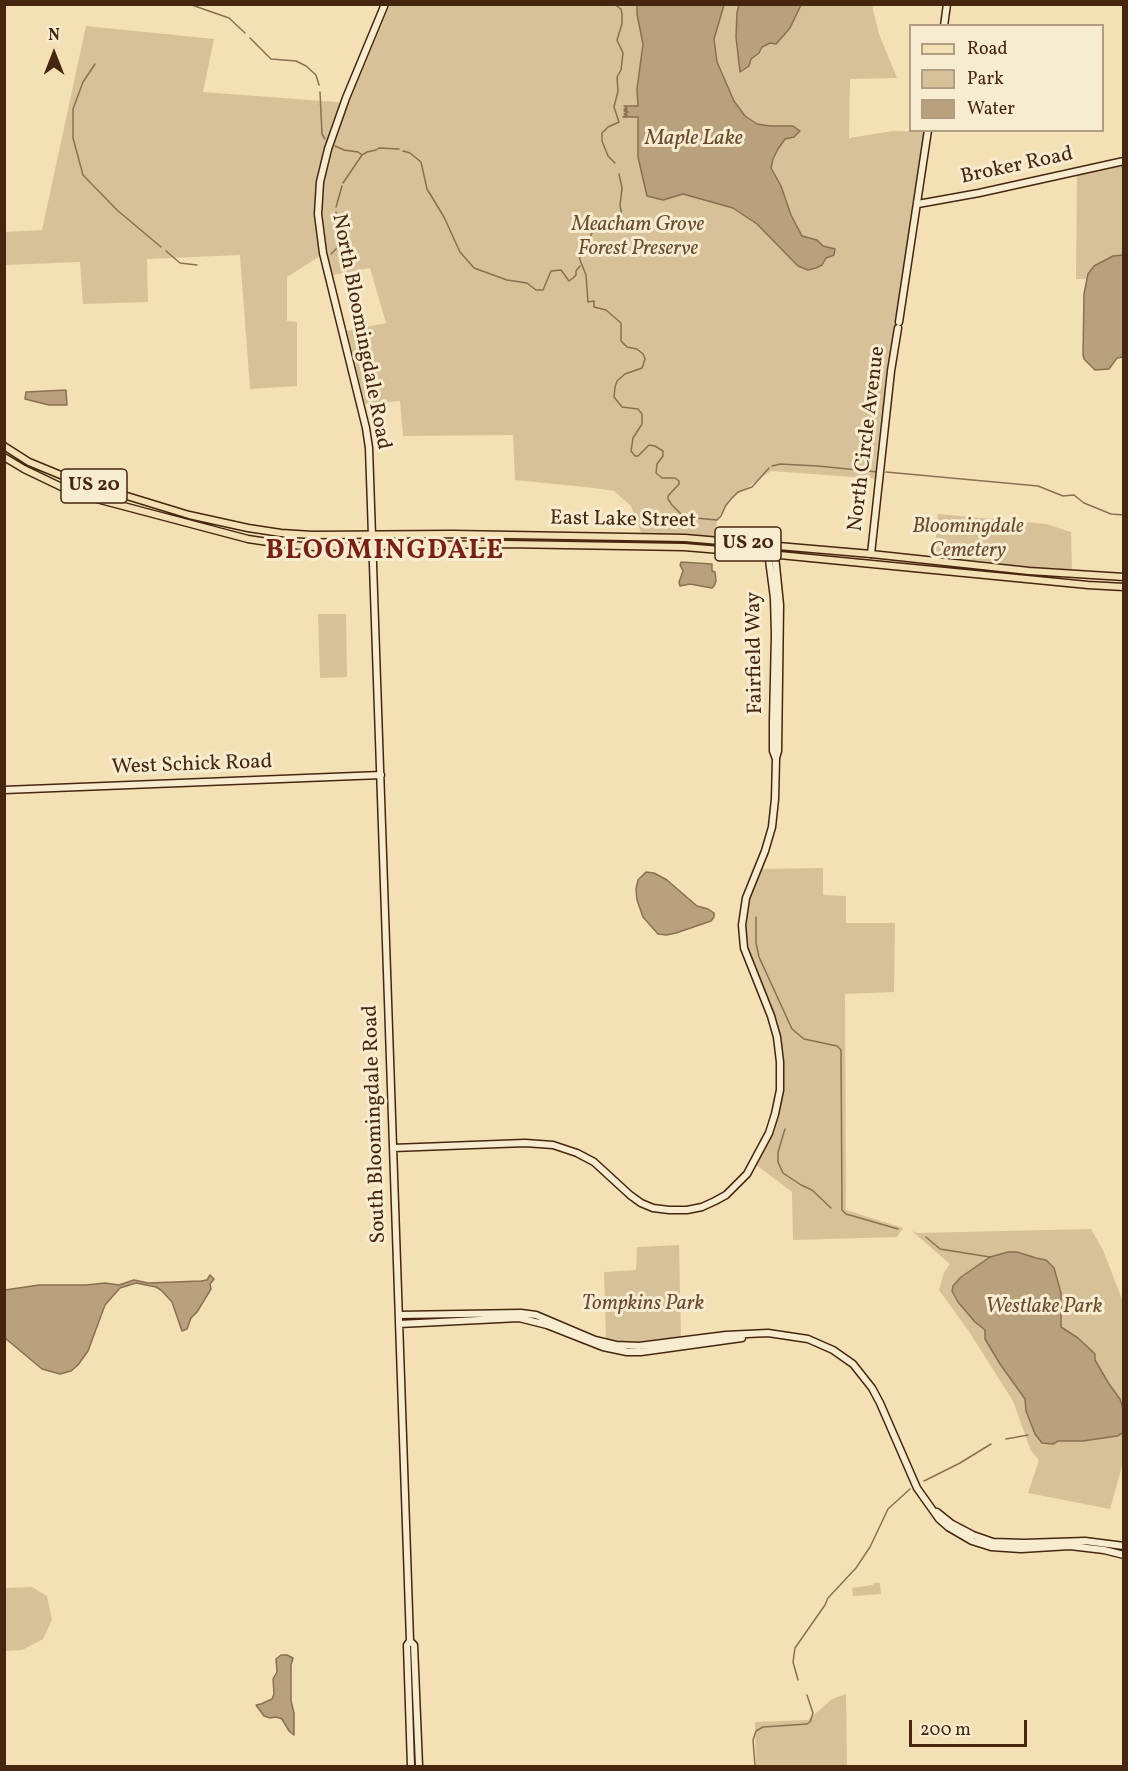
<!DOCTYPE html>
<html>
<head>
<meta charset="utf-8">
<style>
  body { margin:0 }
  #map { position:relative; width:1128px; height:1771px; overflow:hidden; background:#f3e1b5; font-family:Vollkorn,serif }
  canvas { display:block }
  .frame { position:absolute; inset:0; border:6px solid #46260e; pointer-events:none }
  .legend { position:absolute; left:909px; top:24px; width:195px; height:108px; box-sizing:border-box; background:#f7eccf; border:2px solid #b09d82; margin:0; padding:8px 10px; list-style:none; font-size:18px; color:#46260e }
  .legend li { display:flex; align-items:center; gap:12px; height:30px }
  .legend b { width:30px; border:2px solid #b09d82 }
  .north { position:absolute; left:24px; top:24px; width:60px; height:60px; -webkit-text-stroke:4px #f7eccf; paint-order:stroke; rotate:0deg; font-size:16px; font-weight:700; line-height:24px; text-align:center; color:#46260e }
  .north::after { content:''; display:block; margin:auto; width:21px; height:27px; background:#46260e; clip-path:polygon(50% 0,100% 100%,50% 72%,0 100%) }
  .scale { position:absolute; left:909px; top:1720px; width:118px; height:27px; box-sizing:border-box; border:3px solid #46260e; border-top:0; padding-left:8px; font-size:18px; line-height:21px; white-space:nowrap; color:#46260e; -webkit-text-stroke:4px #f7eccf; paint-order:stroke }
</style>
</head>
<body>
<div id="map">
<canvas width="1128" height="1771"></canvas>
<div class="frame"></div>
<ul class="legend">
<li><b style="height:8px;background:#f3e1b5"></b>Road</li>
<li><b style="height:16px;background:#d6c199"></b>Park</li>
<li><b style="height:16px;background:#b8a17c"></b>Water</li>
</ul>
<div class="north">N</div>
<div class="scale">200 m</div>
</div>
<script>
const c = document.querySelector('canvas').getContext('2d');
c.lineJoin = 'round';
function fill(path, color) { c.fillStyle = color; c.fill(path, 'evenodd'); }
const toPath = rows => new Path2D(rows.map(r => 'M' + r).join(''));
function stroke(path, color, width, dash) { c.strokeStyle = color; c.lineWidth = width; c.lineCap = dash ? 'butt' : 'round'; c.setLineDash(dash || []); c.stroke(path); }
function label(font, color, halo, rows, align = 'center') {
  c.font = font + ' Vollkorn,serif'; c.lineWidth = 6; c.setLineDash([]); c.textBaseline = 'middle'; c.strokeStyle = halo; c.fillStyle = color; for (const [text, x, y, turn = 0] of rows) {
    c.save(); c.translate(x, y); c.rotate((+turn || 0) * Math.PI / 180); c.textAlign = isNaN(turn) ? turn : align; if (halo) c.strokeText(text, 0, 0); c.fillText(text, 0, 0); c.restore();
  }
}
fill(toPath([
  [390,5,872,5,879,34,897,78,850,79,849,138,893,131,928,132,891,371,880,479,771,471,732,498,717,520,715,540,642,535,631,506,614,491,594,488,515,480,513,435,403,436,400,401,365,404,347,331,386,323,370,268,333,275,327,253,320,256,287,277,287,321,297,322,297,386,250,389,240,255,147,259,148,302,83,304,80,262,5,265,4,232,42,230,86,26,214,39,203,92,349,103],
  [1123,163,1123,278,1076,279,1077,173],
  [938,514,1046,524,1071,532,1072,572,934,560],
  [318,614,346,614,347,677,320,678],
  [823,868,823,895,846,896,846,923,895,923,894,992,845,994,846,1210,903,1228,897,1237,793,1240,792,1192,755,1164,778,1118,783,1075,779,1039,745,947,744,919,746,905,759,869],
  [1091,1229,1103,1250,1123,1302,1123,1463,1110,1509,1028,1493,1039,1460,1031,1451,1013,1401,968,1330,939,1290,944,1272,950,1264,912,1231,918,1233],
  [679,1245,681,1337,642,1343,606,1340,604,1272,636,1270,637,1247],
  [873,1583,880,1583,881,1594,853,1596,852,1588,873,1585],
  [32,1587,47,1596,52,1620,43,1639,22,1650,5,1651,5,1588],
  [846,1694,847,1765,756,1766,755,1722,808,1720,832,1699]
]), '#d6c199');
const water = toPath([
  [637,5,724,5,714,39,717,62,734,101,745,116,757,124,770,126,793,126,800,131,794,137,785,139,778,149,773,159,771,168,781,186,791,215,802,236,817,240,823,246,835,249,834,255,826,258,822,265,816,268,808,270,798,266,757,224,733,208,683,194,663,200,647,196,638,157,638,117,623,117,627,115,624,114,628,112,624,111,627,110,624,109,627,108,624,106,638,106,637,89,643,44,637,14,637,5],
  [739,5,801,5,790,28,784,35,776,44,770,43,762,47,759,53,751,59,749,66,740,72,736,37,737,13,739,5],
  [1123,255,1123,357,1117,358,1109,369,1095,370,1084,359,1083,355,1084,294,1088,274,1094,266,1113,256,1123,255],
  [66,390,67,405,49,405,25,399,26,392,66,390],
  [681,562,712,564,712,571,715,572,716,581,714,586,712,588,690,584,680,586,679,582,683,571,680,565,681,562],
  [646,872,654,873,667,880,697,906,708,909,714,913,714,917,711,921,676,933,666,935,658,934,643,917,637,900,636,889,638,880,646,872],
  [1008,1252,1017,1252,1036,1258,1046,1260,1054,1268,1061,1293,1061,1327,1078,1338,1095,1354,1095,1360,1109,1384,1120,1399,1123,1409,1123,1433,1117,1436,1083,1441,1058,1441,1053,1444,1042,1443,1035,1434,1026,1411,1025,1399,1000,1364,985,1339,985,1330,975,1322,958,1302,952,1291,953,1286,961,1277,990,1257,1008,1252],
  [210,1275,214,1279,210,1284,211,1289,197,1312,191,1318,187,1329,182,1331,172,1302,161,1290,156,1287,136,1283,120,1288,105,1305,88,1351,78,1365,71,1371,60,1374,42,1369,5,1338,5,1290,39,1285,86,1285,105,1283,119,1285,134,1280,148,1283,201,1281,207,1280,210,1275],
  [281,1655,287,1655,293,1658,291,1665,291,1701,294,1713,294,1735,289,1731,282,1719,276,1717,270,1718,264,1716,256,1705,261,1704,272,1699,274,1694,273,1679,277,1672,276,1659,281,1655]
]);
fill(water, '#b8a17c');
stroke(water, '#8a7050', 1.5);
stroke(toPath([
  [189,4,229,18,245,33],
  [614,4,621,9,622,14,622,24,617,40,623,53,621,70,617,77,618,91,614,107,619,122,608,127,602,133,602,141,608,156,615,163],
  [250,38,271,59,296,61,306,66,316,75,319,85],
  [95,64,83,82,73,109,73,138,83,175,117,210,161,247],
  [320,92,322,134,325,139],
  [335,146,344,150,358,152,362,155],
  [403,151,410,153,421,162,427,189,444,217,460,252,474,268,507,280,527,283,536,290,543,290,551,271,561,270,569,281,573,278,576,275,576,271,580,266],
  [619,174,622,188,620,205,623,222,621,226,600,227,591,234,591,244,583,248,579,254,580,260,586,275,588,302,594,301,594,307,606,310,621,323,621,341,627,347,637,349,643,354,645,359,642,368,625,374,617,381,615,387,614,397,622,407,638,409,642,414,642,424,633,438,631,451,635,456,638,456,649,445,655,446,663,451,663,456,657,464,656,473,662,478,675,478,679,481,679,484,668,496,668,499,672,505,684,517,717,520,721,516,726,505,732,498,738,492,752,487,769,468],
  [343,183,362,155,367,152,376,150,379,148,399,149],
  [336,207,342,186],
  [166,251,180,263,197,265],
  [331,254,337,248,336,212],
  [772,466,780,464,818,466,878,472],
  [886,472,1038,486,1063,496,1074,495,1084,503,1111,514,1124,515],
  [756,917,756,943,759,957,792,1029,804,1039,837,1046,841,1050,842,1210,846,1214,898,1229],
  [785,1129,778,1152,778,1162,783,1173,801,1185,812,1190,831,1208],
  [926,1237,940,1249,990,1257],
  [1006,1439,1028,1435],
  [924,1481,960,1463,991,1444],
  [798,1680,793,1662,795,1648,825,1605,828,1598,856,1568,870,1547,888,1509,910,1489],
  [755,1766,753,1740,756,1731,763,1727,807,1724,810,1722,813,1713,807,1695]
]), '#8a7050', 1.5);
const secondary = toPath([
  [385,4,346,98,328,149,320,182,318,214,323,253,366,428,369,448,410,1641,414,1645,419,1766],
  [944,26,947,4],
  [918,204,979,193,1124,161],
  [899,322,928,130],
  [774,546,780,605,778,751,776,758],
  [871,554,891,371,898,328],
  [4,790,381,775],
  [393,1148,525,1143,553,1145,577,1153,594,1162,630,1195,641,1203,653,1208,669,1210,687,1210,702,1207,715,1201,726,1195,747,1174,769,1133,775,1114,780,1090,780,1062,777,1037,771,1016,744,948,742,925,746,898,765,851,772,827,775,799,776,759,773,751,773,721,775,635,774,598,768,552],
  [399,1315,521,1313,536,1315,595,1340,616,1345,639,1346,726,1335,768,1333,808,1339,833,1350,853,1364,872,1388,880,1403,917,1488,939,1519,948,1527,972,1541,991,1547,1021,1549,1070,1546,1104,1550,1124,1555],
  [399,1324,519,1318,547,1325,603,1347,627,1352,641,1352,742,1338],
  [937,1512,952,1524,973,1535,993,1542,1024,1543,1085,1541,1124,1546],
  [410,1641,407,1645,411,1766]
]);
const primary = toPath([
  [4,446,29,462,68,478,189,515,248,528,281,533,312,535,452,534,685,538,871,554,1029,571,1124,577],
  [4,457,24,469,74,493,248,539,281,544,315,547,505,544,684,547,769,554,1088,585,1124,587]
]);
stroke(secondary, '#46260e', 9);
stroke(primary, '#46260e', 9);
stroke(secondary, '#f7eccf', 6);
stroke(primary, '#f3e1b5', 6);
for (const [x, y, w] of [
  [94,486,66],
  [748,544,66]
]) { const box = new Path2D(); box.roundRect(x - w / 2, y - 17, w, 34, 4.5); c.fillStyle = '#f7eccf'; c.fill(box); stroke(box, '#46260e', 1.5); }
label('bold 20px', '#46260e', null, [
  ["US 20",94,486],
  ["US 20",748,544]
]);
label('21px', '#46260e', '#f7eccf', [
  ["Broker Road",1017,167,-12],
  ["North Bloomingdale Road",360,332,79],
  ["North Circle Avenue",868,439,-83],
  ["East Lake Street",623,521,1],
  ["Fairfield Way",756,653,-91],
  ["West Schick Road",192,766,-2],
  ["South Bloomingdale Road",376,1124,-92]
]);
label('italic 21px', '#6a4d31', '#f7eccf', [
  ["Meacham Grove",638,226],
  ["Forest Preserve",638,250],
  ["Bloomingdale",968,528],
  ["Cemetery",968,552],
  ["Tompkins Park",643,1305],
  ["Westlake Park",1044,1308]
]);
label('italic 22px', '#684b2f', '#f7eccf', [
  ["Maple Lake",694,140]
]);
c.letterSpacing = '1.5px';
label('bold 27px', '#7a1f14', '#f7eccf', [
  ["BLOOMINGDALE",385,553]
]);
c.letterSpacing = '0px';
</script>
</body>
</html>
